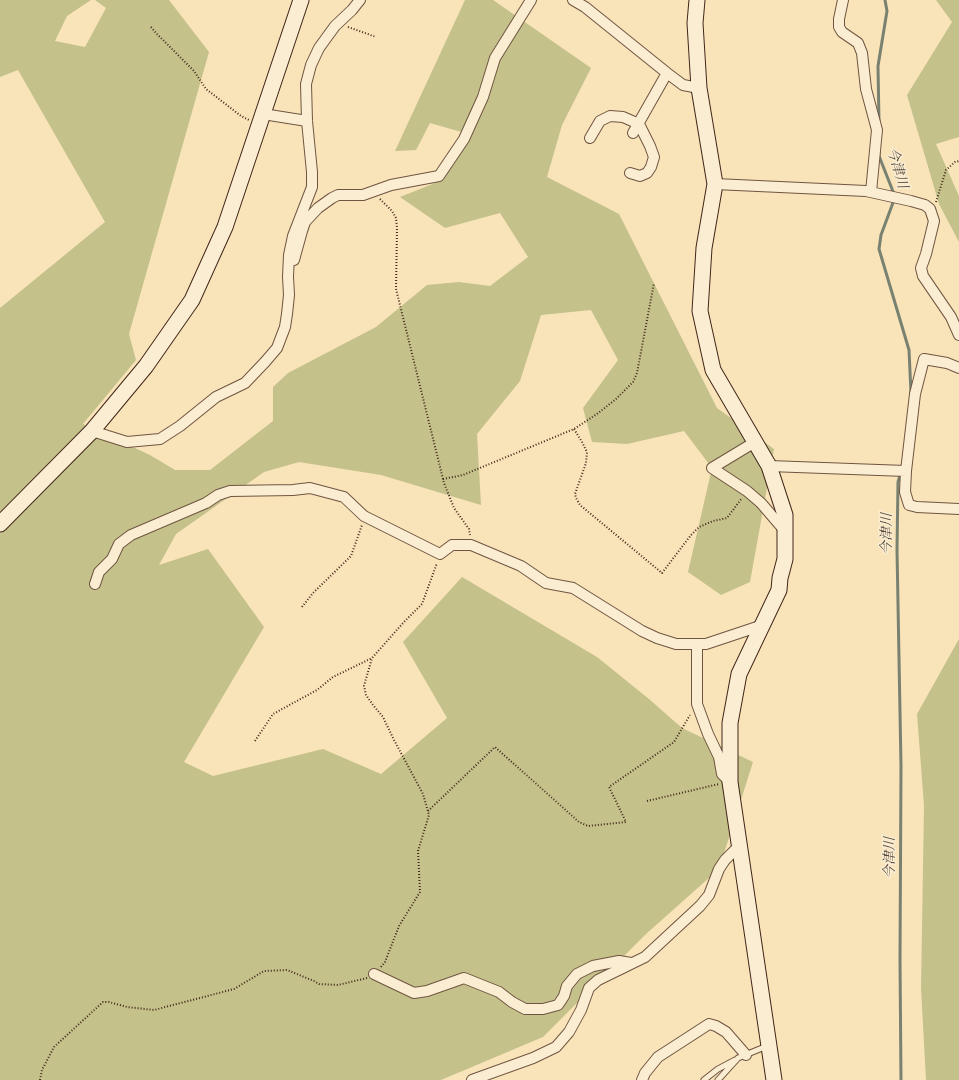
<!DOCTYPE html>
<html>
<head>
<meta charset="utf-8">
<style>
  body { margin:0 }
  canvas { display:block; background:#f9e3b9 }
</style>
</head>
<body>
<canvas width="959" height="1080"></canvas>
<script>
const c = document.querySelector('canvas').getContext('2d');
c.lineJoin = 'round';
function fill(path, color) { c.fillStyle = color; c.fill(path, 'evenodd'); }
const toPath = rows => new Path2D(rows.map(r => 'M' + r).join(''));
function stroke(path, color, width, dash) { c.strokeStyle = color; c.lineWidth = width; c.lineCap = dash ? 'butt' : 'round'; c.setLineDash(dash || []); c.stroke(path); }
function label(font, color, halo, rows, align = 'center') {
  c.font = font + ' "EB Garamond","Noto Serif JP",serif'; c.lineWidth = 3; c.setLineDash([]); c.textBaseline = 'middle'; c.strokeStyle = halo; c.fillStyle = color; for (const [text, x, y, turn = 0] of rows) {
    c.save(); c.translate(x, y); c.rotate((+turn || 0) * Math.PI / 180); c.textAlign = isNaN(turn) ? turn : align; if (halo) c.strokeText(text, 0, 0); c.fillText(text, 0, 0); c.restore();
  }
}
fill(toPath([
  [0,0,91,0,67,16,55,41,85,47,106,8,95,0,169,0,209,52,129,334,136,360,83,424,150,455,175,470,210,470,273,421,273,387,288,373,376,327,427,285,459,282,490,286,528,257,500,213,445,228,400,197,440,181,472,135,430,123,416,150,395,151,465,0,493,0,591,68,562,125,547,177,619,214,717,408,774,449,750,582,721,595,688,572,712,468,684,431,627,444,592,442,583,408,618,360,591,310,541,315,520,381,477,434,481,505,381,475,299,462,264,472,176,534,159,565,208,549,264,627,184,762,213,776,323,749,381,774,447,718,403,642,462,577,597,657,649,699,682,728,753,762,719,869,646,934,543,1037,441,1080,0,1080,0,308,105,222,18,70,0,77],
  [936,0,959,0,959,137,936,144,959,196,959,242,939,204,907,95,952,22],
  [959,639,959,1080,926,1080,921,988,924,806,917,714]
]), '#c4c18b');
stroke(toPath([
  [879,123,878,66,887,11,885,0],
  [879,153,879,156,894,194],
  [894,200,881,235,879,249,909,350,911,393],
  [901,472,898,482,897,550,901,766,900,959,901,1080]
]), '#798271', 3);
const lane = toPath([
  [704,1080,718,1069,735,1060],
  [718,1080,738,1058,767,1046]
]);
const street = toPath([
  [573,0,585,7,667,73,683,85,699,88],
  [843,0,839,19,839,27,842,32,858,43,862,53,866,89,877,130,871,192],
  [263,114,307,121],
  [633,133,667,73],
  [590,138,600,121,610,116,623,117,639,124,650,146,654,157,651,167,647,173,640,176,630,173],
  [715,184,866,191,911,201,925,205,930,209,934,221,926,254,921,268,923,276,951,317,959,335],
  [294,260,302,231,305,222,318,208,332,198,338,195,363,195,391,185,439,176,464,139,483,97,495,58,531,0],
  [959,368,947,363,924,359,915,394,906,471,905,492,909,505,917,507,959,509],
  [92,431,127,442,160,439,180,426,216,397,245,383,265,362,277,348,285,327,287,314,289,295,288,277,289,255,293,236,312,187,312,172,307,121,306,84,311,65,319,48,335,26,352,10,360,0],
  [755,442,712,468,747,491,761,503,785,531],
  [769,466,906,471],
  [95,584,99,572,112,559,119,544,131,535,206,503,218,495,230,491,293,490,310,488,344,497,364,516,440,554,452,545,471,545,521,566,546,583,573,588,642,631,657,638,676,644,706,644,763,625],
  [697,644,697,704,708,734,719,757,722,774,730,782],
  [374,974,414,993,427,991,464,978,499,992,512,1002,525,1009,543,1009,558,1005,564,996,567,986,577,974,593,966,619,961,631,963],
  [472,1080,533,1058,556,1047,569,1032,581,1010,589,988,598,980,645,957,700,906,709,895,719,869,725,860,739,846],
  [642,1080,645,1073,658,1057,709,1024,716,1026,726,1032,746,1055]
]);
const secondary = toPath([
  [697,0,695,23,699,88,715,184,704,248,700,311,713,370,769,466,785,515,785,559,780,578,779,590,739,674,730,723,730,782,774,1080],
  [0,524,92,431,146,366,192,300,225,227,301,0]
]);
stroke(lane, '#6f5541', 7);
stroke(street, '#6f5541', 12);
stroke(secondary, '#412619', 17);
stroke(toPath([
  [151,27,157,34,194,71,206,89,241,116,249,120],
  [348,27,376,37],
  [380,199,392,211,396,218,397,228,396,289,444,483,454,508,469,529,470,535],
  [936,202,946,170,955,162,959,161],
  [574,429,582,442,587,452,586,463,575,494,576,498,580,505,662,573,691,535,699,527,713,521,727,518,742,498],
  [443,479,463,475,574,429,597,414,616,399,633,382,637,373,654,283],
  [302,607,313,593,351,556,362,525],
  [255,741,273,714,317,690,333,677,372,658],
  [647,801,719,784],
  [428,811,495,747,579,822,588,826,626,822,609,787,674,742,690,715],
  [381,967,385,962,399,926,420,892,418,851,429,815,423,794,394,740,383,717,373,705,366,695,364,686,372,658,404,622,422,604,437,563],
  [40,1080,42,1070,54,1047,103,1002,109,1002,127,1007,154,1010,234,989,264,971,287,970,314,981,319,984,338,985,367,978]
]), '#412619', 2, [1, 2]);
stroke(lane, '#fbedd2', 5);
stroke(street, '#fbedd2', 10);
stroke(secondary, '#fbedd2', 15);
label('italic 14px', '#584c3e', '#fbedd2', [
  ["今津川",897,168,74],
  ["今津川",887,534,-90],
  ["今津川",890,858,-90]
]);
</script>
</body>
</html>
